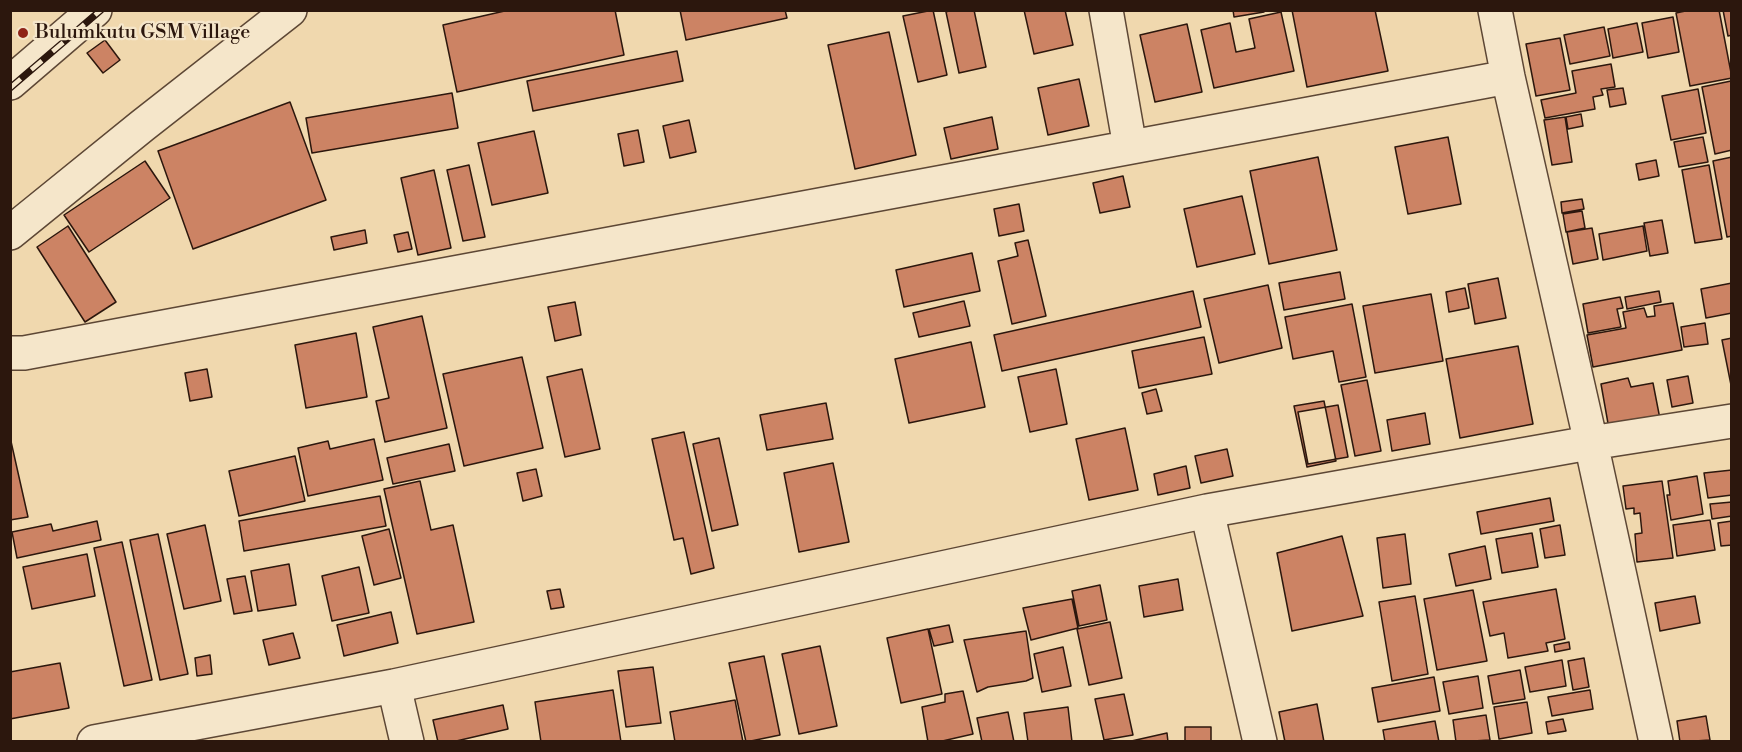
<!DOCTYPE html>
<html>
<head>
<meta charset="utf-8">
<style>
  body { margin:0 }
  #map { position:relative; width:1742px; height:752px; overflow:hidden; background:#f0d8ae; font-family:"Libre Bodoni",serif }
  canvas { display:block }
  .frame { position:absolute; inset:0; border:12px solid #2c170d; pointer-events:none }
</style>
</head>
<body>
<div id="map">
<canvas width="1742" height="752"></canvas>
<div class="frame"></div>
</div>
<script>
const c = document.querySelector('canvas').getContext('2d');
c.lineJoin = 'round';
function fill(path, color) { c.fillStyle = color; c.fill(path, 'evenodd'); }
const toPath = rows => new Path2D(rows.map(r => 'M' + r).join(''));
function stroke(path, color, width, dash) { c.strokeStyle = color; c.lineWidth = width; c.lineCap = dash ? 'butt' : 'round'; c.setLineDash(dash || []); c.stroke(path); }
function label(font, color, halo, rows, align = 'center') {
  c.font = font + ' "Libre Bodoni",serif'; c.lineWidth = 4.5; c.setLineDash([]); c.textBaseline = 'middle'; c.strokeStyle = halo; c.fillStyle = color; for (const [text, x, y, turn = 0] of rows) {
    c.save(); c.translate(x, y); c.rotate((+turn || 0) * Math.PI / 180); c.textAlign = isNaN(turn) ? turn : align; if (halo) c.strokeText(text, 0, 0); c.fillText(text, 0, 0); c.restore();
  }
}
const building = toPath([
  [509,10,615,10,624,55,457,92,443,25,509,10],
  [680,10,785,10,787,18,686,40,680,10],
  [933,10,947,75,918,82,903,16,933,10],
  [951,10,974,10,986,67,959,73,946,12,951,10],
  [1024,10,1065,10,1073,45,1034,54,1024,10],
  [1233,10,1264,10,1264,12,1234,17,1233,10],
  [1292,10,1375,10,1388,71,1307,87,1292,10],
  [1690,10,1719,10,1732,78,1690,86,1676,13,1690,10],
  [1723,10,1732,10,1732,35,1728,36,1723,10],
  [1281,12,1294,71,1214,88,1201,30,1230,23,1236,52,1255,48,1249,19,1281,12],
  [1673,17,1679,52,1648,58,1642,23,1673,17],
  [1637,23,1643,52,1613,58,1608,29,1637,23],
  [1187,24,1202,92,1155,102,1140,35,1187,24],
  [1604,27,1610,56,1570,64,1564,35,1604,27],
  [889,32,916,155,855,169,828,45,889,32],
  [1560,38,1570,90,1536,96,1526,44,1560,38],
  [105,40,120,60,103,73,87,53,105,40],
  [677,51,683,81,533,111,527,81,677,51],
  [1611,64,1615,87,1601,89,1603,95,1593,97,1595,109,1545,118,1541,100,1576,93,1572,71,1611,64],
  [1079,79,1089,126,1048,135,1038,88,1079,79],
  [1731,81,1732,150,1715,154,1702,87,1731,81],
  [1623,88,1626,104,1610,107,1607,90,1623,88],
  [1698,89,1706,133,1671,140,1662,96,1698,89],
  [452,93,458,128,312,153,306,118,452,93],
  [290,102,326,200,193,249,158,151,290,102],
  [1581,114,1583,126,1568,129,1566,117,1581,114],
  [992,117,998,149,951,159,944,128,992,117],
  [1565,117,1572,162,1552,165,1544,120,1565,117],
  [689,120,696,152,670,158,663,126,689,120],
  [638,130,644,162,624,166,618,134,638,130],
  [534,131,548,193,492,205,478,143,534,131],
  [1448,137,1461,204,1408,214,1395,147,1448,137],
  [1703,137,1708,162,1679,167,1674,142,1703,137],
  [1318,157,1337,250,1269,264,1250,171,1318,157],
  [1732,157,1732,236,1727,237,1713,161,1732,157],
  [1656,160,1659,176,1639,180,1636,164,1656,160],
  [145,161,170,198,89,252,64,215,145,161],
  [469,165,485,237,463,241,447,170,469,165],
  [1709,165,1722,239,1695,243,1682,170,1709,165],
  [434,170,451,248,418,255,401,178,434,170],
  [1123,176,1130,207,1100,213,1093,183,1123,176],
  [1242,196,1255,254,1197,267,1184,209,1242,196],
  [1582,199,1584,209,1562,213,1561,202,1582,199],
  [1019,204,1024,231,999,236,994,209,1019,204],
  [1582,211,1585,228,1566,232,1563,214,1582,211],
  [1662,220,1668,253,1650,256,1644,223,1662,220],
  [68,226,116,302,85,322,37,247,68,226],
  [1643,226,1647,251,1603,260,1599,234,1643,226],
  [1592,228,1598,259,1573,264,1567,232,1592,228],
  [365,230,367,243,334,250,331,237,365,230],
  [408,232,412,249,398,252,394,235,408,232],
  [1028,240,1046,316,1012,324,998,261,1018,256,1015,243,1028,240],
  [972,253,980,291,904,307,896,270,972,253],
  [1340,272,1345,299,1284,310,1279,283,1340,272],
  [1498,278,1506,318,1475,324,1468,284,1498,278],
  [1732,283,1732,313,1706,318,1701,289,1732,283],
  [1268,285,1282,348,1219,363,1204,299,1268,285],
  [1465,288,1469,308,1449,312,1446,292,1465,288],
  [1193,291,1201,327,1002,371,994,335,1193,291],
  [1659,291,1661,302,1627,309,1625,297,1659,291],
  [1431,294,1443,361,1375,373,1363,306,1431,294],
  [1620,297,1623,308,1617,309,1621,327,1588,333,1583,304,1620,297],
  [964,301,970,326,919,337,913,313,964,301],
  [575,302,581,335,555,341,548,307,575,302],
  [1673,303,1682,350,1593,367,1587,335,1626,328,1623,312,1644,308,1647,317,1655,316,1654,306,1673,303],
  [1352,304,1366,377,1339,382,1333,351,1293,359,1285,317,1352,304],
  [422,316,447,428,385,442,376,401,389,398,373,327,422,316],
  [1705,323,1708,344,1684,347,1681,327,1705,323],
  [356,333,367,397,306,408,295,345,356,333],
  [1204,337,1212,374,1139,388,1132,351,1204,337],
  [1732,338,1732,390,1722,340,1732,338],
  [971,342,985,407,909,423,895,359,971,342],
  [1518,346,1533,424,1460,438,1446,359,1518,346],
  [522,357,543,448,464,466,443,374,522,357],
  [207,369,212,397,190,401,185,373,207,369],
  [582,369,600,449,565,457,547,377,582,369],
  [1056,369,1067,424,1030,432,1018,377,1056,369],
  [1688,376,1693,403,1672,407,1667,380,1688,376],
  [1628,378,1631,387,1653,383,1660,419,1609,429,1601,384,1628,378],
  [1367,380,1381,451,1355,456,1341,385,1367,380],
  [1156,389,1162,411,1147,414,1142,393,1156,389],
  [1324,401,1336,461,1307,467,1294,406,1324,401],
  [826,403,833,439,767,450,760,415,826,403],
  [1338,405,1348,457,1308,464,1298,412,1338,405],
  [1425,413,1430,444,1392,451,1387,420,1425,413],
  [1125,428,1138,490,1089,500,1076,439,1125,428],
  [684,432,714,568,691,574,683,538,674,540,652,439,684,432],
  [10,437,28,517,10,520,10,437],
  [719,438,738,525,712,531,693,444,719,438],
  [374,439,383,480,308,496,298,448,328,441,330,449,374,439],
  [449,444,455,471,393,484,387,458,449,444],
  [1227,449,1233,476,1201,483,1195,456,1227,449],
  [295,456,305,501,239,516,229,471,295,456],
  [833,463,849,542,799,552,784,473,833,463],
  [1186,466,1190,488,1158,495,1154,474,1186,466],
  [536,469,542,496,523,501,517,473,536,469],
  [1732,470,1732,495,1708,498,1704,473,1732,470],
  [1697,476,1703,514,1671,520,1667,495,1670,495,1668,481,1697,476],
  [420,481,431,530,453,525,474,622,417,634,384,489,420,481],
  [1662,481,1673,558,1637,562,1635,534,1642,533,1640,513,1634,514,1634,508,1626,509,1623,486,1662,481],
  [380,496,386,526,244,551,239,521,380,496],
  [1550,498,1554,521,1481,534,1477,512,1550,498],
  [1732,502,1732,516,1712,519,1710,504,1732,502],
  [1710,520,1715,550,1677,556,1673,525,1710,520],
  [97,521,101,540,17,558,12,532,51,524,53,531,97,521],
  [1732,521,1732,545,1721,546,1718,523,1732,521],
  [205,525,221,601,184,609,167,534,205,525],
  [1560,525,1565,555,1545,558,1540,529,1560,525],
  [389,529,401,578,374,585,362,536,389,529],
  [1532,533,1538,567,1502,573,1496,539,1532,533],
  [158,534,188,674,160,680,130,540,158,534],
  [1405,534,1411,584,1383,588,1377,538,1405,534],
  [1342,536,1363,616,1292,631,1277,553,1342,536],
  [122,542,152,680,124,686,94,548,122,542],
  [1485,546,1491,579,1456,586,1449,554,1485,546],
  [87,554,95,596,32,609,23,567,87,554],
  [289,564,296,605,258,611,251,571,289,564],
  [359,567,369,613,332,621,322,576,359,567],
  [245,576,252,611,234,614,227,579,245,576],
  [1178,579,1183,610,1144,617,1139,586,1178,579],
  [1100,585,1107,620,1079,626,1072,591,1100,585],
  [560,589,564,607,551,609,547,591,560,589],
  [1556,589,1565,639,1546,643,1548,651,1508,658,1504,633,1490,636,1483,602,1556,589],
  [1473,590,1487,661,1437,670,1424,599,1473,590],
  [1415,596,1428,674,1392,681,1379,602,1415,596],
  [1695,596,1700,623,1660,631,1655,603,1695,596],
  [1072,599,1078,628,1031,640,1023,608,1072,599],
  [391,612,398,643,344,656,337,625,391,612],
  [1110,622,1122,678,1089,685,1077,629,1110,622],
  [949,625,953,642,934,646,929,629,949,625],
  [928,629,942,694,901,703,887,638,928,629],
  [1026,631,1033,678,1026,681,988,687,977,692,964,640,1026,631],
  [293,633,300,658,269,665,263,640,293,633],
  [1569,642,1570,649,1555,652,1554,645,1569,642],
  [820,646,837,726,799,734,782,654,820,646],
  [1063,647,1071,686,1042,692,1034,654,1063,647],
  [210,655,212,674,197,676,195,658,210,655],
  [764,656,780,735,746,742,729,663,764,656],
  [1584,658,1589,687,1573,690,1568,661,1584,658],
  [1562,660,1566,686,1530,692,1525,667,1562,660],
  [60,663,69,708,10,719,10,672,60,663],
  [653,667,661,723,626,727,618,671,653,667],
  [1520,670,1525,699,1493,704,1488,676,1520,670],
  [1478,676,1483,708,1449,714,1443,682,1478,676],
  [1434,677,1440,711,1378,722,1372,688,1434,677],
  [613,690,621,742,541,742,535,702,613,690],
  [1590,690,1593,709,1552,716,1548,697,1590,690],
  [963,691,973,734,938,742,928,742,922,707,945,702,945,694,963,691],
  [1124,694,1133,735,1104,740,1095,699,1124,694],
  [735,700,743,742,675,742,670,712,735,700],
  [1527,702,1532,733,1499,739,1494,707,1527,702],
  [1317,704,1324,742,1285,742,1279,712,1317,704],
  [503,705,508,729,452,742,438,742,433,720,503,705],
  [1068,707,1072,742,1028,742,1024,713,1068,707],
  [1008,712,1014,742,982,742,977,718,1008,712],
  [1486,715,1490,740,1456,742,1453,720,1486,715],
  [1706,716,1710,740,1680,742,1677,721,1706,716],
  [1563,719,1566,731,1548,734,1546,722,1563,719],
  [1435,721,1439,742,1385,742,1383,730,1435,721],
  [1185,727,1211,727,1211,742,1185,742,1185,727],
  [1167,733,1168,742,1127,742,1167,733]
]);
fill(building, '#cc8364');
stroke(building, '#2c170d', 1.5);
const street = toPath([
  [1106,10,1130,147],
  [1495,10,1508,77,1591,443,1656,742],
  [10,83,95,10],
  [10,233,142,126,290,10],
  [10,353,24,353,1508,77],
  [1207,511,1260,742],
  [394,686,407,742],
  [94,742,394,686,1207,511,1578,445,1732,421]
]);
stroke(street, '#5d4735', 36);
stroke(street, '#f5e6ca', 33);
const rail = toPath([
  [10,88,101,10]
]);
stroke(rail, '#2c170d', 7);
stroke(rail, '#f5e6ca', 4.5, [14]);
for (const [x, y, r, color] of [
  [23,33,6,"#8f2418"]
]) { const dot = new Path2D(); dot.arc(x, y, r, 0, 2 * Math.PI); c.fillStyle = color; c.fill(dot); stroke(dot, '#f5e6ca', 2); }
label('20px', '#2c170d', '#f5e6ca', [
  ["Bulumkutu GSM Village",35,33]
], 'left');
</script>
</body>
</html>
